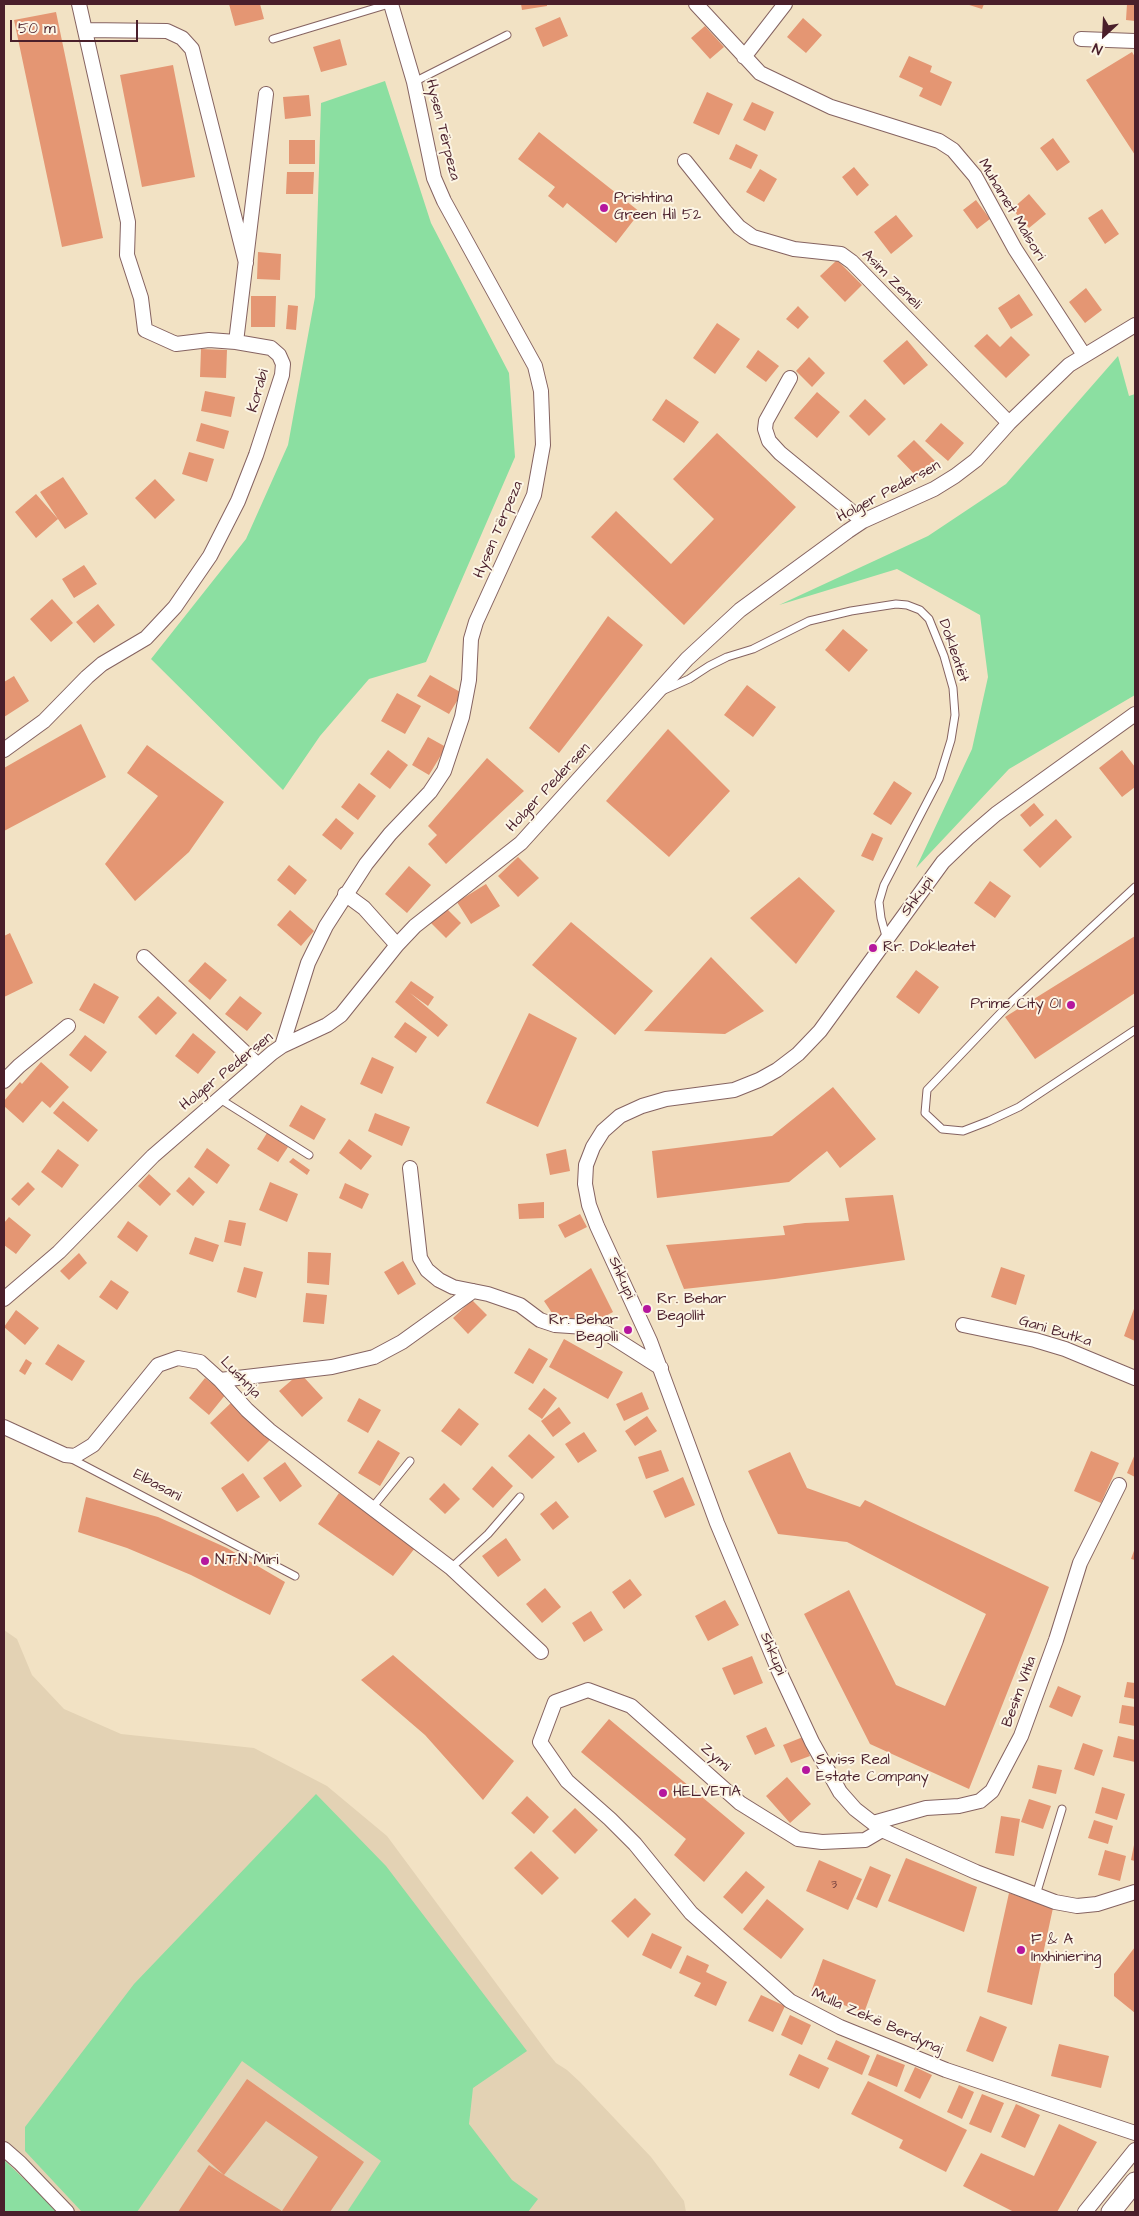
<!DOCTYPE html>
<html>
<head>
<meta charset="utf-8">
<style>
  body { margin:0 }
  #map { position:relative; width:1139px; height:2216px; overflow:hidden; background:#f2e2c4; font-family:"Architects Daughter",sans-serif }
  canvas { display:block }
  .frame { position:absolute; inset:0; border:5px solid #4a1f2b; pointer-events:none }
  .north { position:absolute; left:1079px; top:10px; width:50px; height:50px; -webkit-text-stroke:4px #fcf5e5; paint-order:stroke; rotate:205deg; font-size:14px; font-weight:700; line-height:20px; text-align:center; color:#4a1f2b }
  .north::after { content:''; display:block; margin:auto; width:18px; height:22px; background:#4a1f2b; clip-path:polygon(50% 0,100% 100%,50% 72%,0 100%) }
  .scale { position:absolute; left:10px; top:20px; width:128px; height:22px; box-sizing:border-box; border:2px solid #4a1f2b; border-top:0; padding-left:6px; font-size:15px; line-height:18px; white-space:nowrap; color:#4a1f2b; -webkit-text-stroke:4px #fcf5e5; paint-order:stroke }
</style>
</head>
<body>
<div id="map">
<canvas width="1139" height="2216"></canvas>
<div class="frame"></div>
<div class="north">N</div>
<div class="scale">50 m</div>
</div>
<script>
const c = document.querySelector('canvas').getContext('2d');
c.lineJoin = 'round';
function fill(path, color) { c.fillStyle = color; c.fill(path, 'evenodd'); }
const toPath = rows => new Path2D(rows.map(r => 'M' + r).join(''));
function stroke(path, color, width, dash) { c.strokeStyle = color; c.lineWidth = width; c.lineCap = dash ? 'butt' : 'round'; c.setLineDash(dash || []); c.stroke(path); }
function label(font, color, halo, rows, align = 'center') {
  c.font = font + ' "Architects Daughter",sans-serif'; c.lineWidth = 4; c.setLineDash([]); c.textBaseline = 'middle'; c.strokeStyle = halo; c.fillStyle = color; for (const [text, x, y, turn = 0] of rows) {
    c.save(); c.translate(x, y); c.rotate((+turn || 0) * Math.PI / 180); c.textAlign = isNaN(turn) ? turn : align; if (halo) c.strokeText(text, 0, 0); c.fillText(text, 0, 0); c.restore();
  }
}
fill(toPath([
  [4,1630,17,1639,32,1675,64,1709,121,1734,254,1748,327,1786,387,1836,547,2052,556,2063,567,2070,580,2082,651,2157,684,2201,686,2212,4,2212]
]), '#e3d2b4');
fill(toPath([
  [385,81,431,223,509,373,515,457,426,662,369,679,320,736,283,790,151,659,246,539,288,445,315,297,321,103],
  [1118,356,1129,396,1135,394,1135,695,1009,769,916,868,972,749,988,677,980,615,897,569,779,605,928,536,1006,484],
  [316,1794,386,1866,527,2051,473,2088,469,2124,512,2180,538,2199,528,2212,347,2212,381,2161,242,2061,137,2212,82,2212,25,2151,25,2127,134,1984],
  [4,2160,59,2212,4,2212]
]), '#8bdfa1');
fill(toPath([
  [229,4,260,4,264,19,235,26],
  [521,4,547,4,547,6,522,10],
  [966,4,984,4,982,9],
  [1127,4,1135,4,1135,21,1126,20],
  [56,12,103,238,62,247,14,20],
  [560,17,568,36,543,47,535,28],
  [803,18,822,35,806,53,787,37],
  [705,26,724,47,710,59,691,38],
  [340,39,347,65,321,72,313,47],
  [1132,52,1135,57,1135,155,1086,80],
  [909,56,932,66,930,72,952,82,941,106,919,96,923,88,899,77],
  [173,65,195,177,142,187,120,75],
  [707,92,733,104,719,135,693,123],
  [309,95,311,116,285,119,283,97],
  [752,102,774,112,765,131,743,120],
  [539,132,640,212,616,243,567,203,563,208,548,196,555,187,518,159],
  [1053,138,1070,162,1057,171,1040,148],
  [289,140,315,140,315,164,289,164],
  [736,144,758,155,751,169,729,159],
  [854,167,869,185,857,196,842,177],
  [760,169,777,179,764,202,746,192],
  [287,172,314,172,313,194,286,194],
  [1029,194,1046,214,1029,228,1012,209],
  [976,200,990,219,977,229,963,210],
  [1102,209,1119,234,1105,244,1088,218],
  [896,215,913,236,891,254,874,232],
  [258,252,281,254,280,280,257,279],
  [837,260,862,285,845,302,820,276],
  [1086,288,1102,310,1085,323,1069,302],
  [1019,294,1033,315,1011,329,998,308],
  [251,296,276,296,275,327,251,327],
  [288,305,298,306,296,330,286,329],
  [798,306,809,317,798,329,786,319],
  [717,323,740,339,715,374,693,358],
  [987,334,1000,347,1011,336,1030,355,1006,378,974,346],
  [907,340,928,365,904,385,883,361],
  [201,349,227,350,226,378,200,377],
  [758,350,779,366,766,382,746,367],
  [809,357,825,373,812,387,796,371],
  [205,391,235,397,231,417,201,411],
  [817,392,840,412,817,438,794,418],
  [666,399,699,422,684,443,652,420],
  [865,399,886,419,869,436,849,416],
  [201,423,229,431,224,449,196,441],
  [941,423,964,443,948,461,925,441],
  [717,433,796,507,684,625,591,537,616,511,671,564,714,519,673,479],
  [914,440,935,461,918,478,897,456],
  [189,452,214,459,207,482,182,474],
  [63,477,88,514,65,529,58,519,36,538,15,512,36,494,58,519,40,492],
  [155,479,175,500,155,519,135,498],
  [84,565,97,584,74,598,62,579],
  [52,599,73,623,51,642,30,619],
  [98,604,115,625,94,643,76,622],
  [608,616,643,645,559,753,529,728],
  [843,629,868,650,849,672,825,650],
  [430,675,462,693,449,714,417,696],
  [14,676,29,701,4,717,4,682],
  [747,685,776,707,753,737,724,715],
  [397,693,421,706,405,734,381,721],
  [81,724,106,777,4,831,4,768],
  [668,729,730,791,669,857,606,801],
  [428,737,446,747,429,775,412,765],
  [147,745,224,802,189,852,135,901,105,864,158,796,127,773],
  [388,750,408,765,390,789,370,774],
  [1122,750,1135,767,1135,787,1122,797,1099,768],
  [487,758,524,791,446,864,428,844,437,835,428,826],
  [894,781,912,793,891,825,873,814],
  [359,783,376,796,358,820,341,807],
  [1034,803,1044,815,1030,827,1020,815],
  [336,818,354,833,341,850,322,835],
  [1056,819,1072,837,1040,868,1023,850],
  [872,833,883,838,873,861,861,856],
  [518,857,539,878,518,897,498,876],
  [289,865,307,880,295,895,277,880],
  [409,866,431,885,407,913,385,894],
  [799,877,835,911,796,964,750,918],
  [990,881,1011,896,995,918,974,903],
  [486,884,500,906,471,924,457,902],
  [445,907,461,923,446,938,430,922],
  [290,910,314,931,301,946,277,925],
  [571,922,653,991,615,1035,532,965],
  [10,933,33,983,4,997,4,936],
  [1135,936,1135,993,1035,1059,1005,1017],
  [711,957,764,1011,725,1034,644,1031],
  [205,962,227,980,210,1000,188,981],
  [916,970,939,987,919,1014,896,997],
  [411,981,434,997,428,1006,410,993,448,1025,438,1037,395,1002],
  [94,983,119,997,104,1024,79,1010],
  [158,996,177,1013,156,1035,138,1017],
  [240,996,262,1013,247,1031,225,1014],
  [529,1013,577,1038,538,1127,486,1103],
  [405,1022,427,1037,416,1053,394,1037],
  [193,1033,216,1052,198,1074,175,1056],
  [85,1035,107,1052,91,1072,69,1055],
  [372,1057,394,1067,382,1094,360,1084],
  [41,1062,69,1087,50,1108,42,1101,23,1123,4,1106,4,1101,20,1082,22,1084],
  [833,1087,876,1139,840,1168,827,1151,789,1182,657,1198,652,1151,772,1136],
  [63,1101,98,1130,88,1142,53,1113],
  [301,1105,326,1119,314,1140,289,1126],
  [375,1113,410,1127,402,1146,368,1131],
  [267,1133,288,1147,278,1162,257,1149],
  [349,1139,372,1156,361,1170,339,1153],
  [207,1148,230,1165,217,1184,194,1167],
  [58,1149,79,1165,62,1188,41,1172],
  [566,1149,570,1171,550,1175,546,1154],
  [293,1158,310,1170,307,1175,289,1162],
  [149,1174,171,1194,160,1206,138,1186],
  [189,1177,205,1192,193,1206,176,1191],
  [28,1182,35,1189,19,1206,11,1199],
  [270,1182,298,1194,287,1222,259,1210],
  [345,1183,369,1194,362,1209,339,1198],
  [893,1195,905,1260,775,1279,684,1289,666,1245,785,1235,783,1226,805,1223,849,1221,845,1198],
  [544,1202,544,1218,519,1219,518,1204],
  [580,1214,587,1227,565,1238,558,1225],
  [9,1217,31,1235,16,1254,4,1245,4,1223],
  [229,1220,246,1223,241,1246,224,1242],
  [128,1221,148,1236,137,1252,117,1237],
  [195,1237,219,1245,213,1262,189,1254],
  [308,1252,331,1253,329,1285,307,1283],
  [79,1253,87,1263,69,1280,60,1271],
  [403,1261,416,1284,398,1295,384,1272],
  [244,1267,263,1272,256,1298,237,1292],
  [1001,1267,1025,1275,1016,1305,991,1297],
  [591,1268,613,1312,600,1319,556,1319,544,1301],
  [111,1280,129,1292,117,1310,99,1297],
  [306,1293,327,1295,324,1324,303,1322],
  [472,1300,487,1315,468,1334,453,1318],
  [1135,1306,1135,1341,1124,1336],
  [16,1310,39,1328,25,1345,4,1327],
  [564,1339,623,1372,608,1399,549,1367],
  [58,1344,85,1361,72,1381,45,1364],
  [529,1348,548,1359,533,1384,514,1373],
  [26,1359,32,1363,25,1375,19,1371],
  [300,1373,323,1398,302,1417,279,1391],
  [205,1378,226,1394,209,1415,189,1398],
  [544,1388,557,1398,542,1419,528,1409],
  [642,1392,649,1409,624,1421,616,1404],
  [359,1398,381,1410,368,1433,347,1421],
  [233,1401,270,1440,248,1462,210,1423],
  [559,1407,571,1423,553,1437,541,1421],
  [459,1408,479,1424,461,1446,441,1431],
  [647,1416,657,1431,635,1446,625,1431],
  [584,1432,597,1451,578,1463,565,1444],
  [529,1434,555,1457,532,1479,508,1456],
  [378,1440,400,1453,380,1486,358,1473],
  [661,1450,669,1471,646,1479,638,1457],
  [1091,1451,1119,1463,1101,1503,1074,1491],
  [790,1452,807,1488,860,1507,865,1500,1049,1587,969,1789,870,1744,804,1614,849,1590,896,1685,945,1706,986,1614,847,1542,778,1534,748,1471],
  [1135,1454,1135,1477,1127,1473],
  [285,1462,302,1486,280,1502,263,1478],
  [492,1466,513,1486,493,1508,472,1489],
  [243,1473,260,1497,237,1512,221,1488],
  [683,1477,695,1505,665,1518,653,1491],
  [444,1483,460,1499,445,1514,429,1499],
  [339,1493,415,1548,393,1576,318,1524],
  [86,1497,158,1517,227,1548,285,1582,270,1615,191,1575,127,1548,78,1532],
  [556,1501,569,1517,553,1530,540,1514],
  [506,1538,521,1560,498,1577,482,1556],
  [1135,1548,1135,1560,1131,1559],
  [630,1579,642,1595,624,1609,612,1592],
  [545,1588,561,1607,542,1623,526,1604],
  [725,1600,739,1625,708,1641,695,1616],
  [591,1611,603,1630,584,1642,572,1623],
  [393,1655,514,1761,483,1800,425,1735,361,1680],
  [752,1656,763,1683,734,1695,722,1668],
  [1127,1682,1135,1683,1135,1699,1124,1697],
  [1058,1686,1081,1696,1072,1717,1049,1707],
  [1122,1705,1135,1707,1135,1726,1119,1723],
  [609,1719,745,1833,704,1882,674,1855,686,1839,581,1752],
  [766,1727,775,1746,755,1755,746,1736],
  [1118,1736,1135,1740,1135,1762,1113,1757],
  [803,1737,810,1756,791,1763,783,1745],
  [1083,1743,1103,1750,1094,1776,1074,1769],
  [1038,1765,1062,1770,1056,1794,1032,1788],
  [787,1777,811,1804,790,1823,766,1796],
  [1102,1787,1125,1794,1117,1820,1095,1813],
  [527,1796,549,1817,534,1834,511,1813],
  [1029,1799,1051,1806,1043,1829,1021,1822],
  [575,1808,598,1830,575,1854,552,1831],
  [1001,1816,1020,1819,1014,1856,995,1853],
  [1094,1820,1113,1826,1108,1844,1088,1838],
  [1134,1845,1135,1845,1135,1861,1131,1860],
  [1105,1850,1126,1856,1120,1881,1098,1875],
  [531,1851,559,1878,542,1895,514,1868],
  [906,1858,977,1887,964,1932,888,1901],
  [819,1860,862,1879,848,1910,806,1891],
  [870,1866,891,1875,877,1908,856,1899],
  [746,1871,765,1887,742,1914,723,1897],
  [1009,1893,1053,1908,1032,2005,987,1992],
  [635,1898,651,1914,628,1938,611,1921],
  [767,1899,804,1929,781,1959,743,1929],
  [652,1933,682,1947,671,1969,642,1955],
  [1135,1947,1135,2013,1114,1996,1114,1974],
  [687,1955,709,1965,706,1972,727,1982,716,2006,694,1996,701,1983,679,1973],
  [823,1959,876,1980,864,2013,811,1992],
  [761,1995,785,2006,773,2032,748,2021],
  [790,2015,811,2025,802,2045,781,2035],
  [980,2016,1007,2027,993,2062,966,2051],
  [836,2040,870,2056,862,2075,827,2059],
  [1059,2044,1109,2056,1101,2088,1051,2076],
  [799,2054,829,2068,819,2089,789,2075],
  [877,2054,905,2065,897,2087,868,2075],
  [915,2067,932,2075,920,2099,904,2091],
  [247,2079,364,2162,330,2212,178,2212,209,2165,224,2175,197,2151],
  [266,2121,318,2157,282,2211,224,2175],
  [868,2081,967,2130,946,2172,899,2148,903,2140,851,2114],
  [959,2085,974,2092,962,2119,947,2112],
  [982,2094,1004,2103,991,2133,969,2124],
  [1016,2104,1040,2115,1025,2148,1001,2137],
  [1059,2124,1097,2142,1057,2212,1014,2212,963,2186,981,2153,1034,2176]
]), '#e49673');
const service = toPath([
  [273,39,389,4],
  [414,82,507,35],
  [662,691,689,679,709,666,727,657,753,649,809,621,851,611,896,604,907,605,920,610,929,619,944,656,953,688,955,715,951,740,939,779,884,885,879,902,881,918,887,940],
  [1135,887,1011,1002,927,1090,925,1113,942,1129,963,1131,989,1121,1019,1107,1135,1030],
  [220,1099,309,1155],
  [70,1458,295,1576],
  [372,1508,410,1461],
  [451,1568,488,1534,520,1497],
  [1036,1895,1062,1809]
]);
const minor = toPath([
  [696,4,760,73,831,107,939,141,953,150,975,176,1015,249,1084,355],
  [85,30,167,31,182,38,192,49,246,263],
  [1081,39,1135,41],
  [744,57,785,4],
  [685,161,725,211,739,227,753,237,794,249,841,254,852,262,1009,423],
  [236,342,266,94],
  [790,378,766,421,765,429,769,441,780,453,863,521],
  [1135,714,996,814,968,838,943,862,820,1031,798,1054,777,1070,759,1080,734,1090,666,1099,642,1106,620,1116,603,1131,593,1147,586,1165,585,1184,589,1205,597,1226,650,1341,717,1523,778,1669,812,1742,840,1792,855,1809,882,1830,976,1872,1055,1902,1077,1906,1097,1904,1135,1892],
  [4,750,44,721,87,677,102,664,146,638,175,607,210,556,238,501,256,455,282,375,283,364,279,355,271,348,236,342,209,340,176,344,145,330,141,298,127,255,128,222,79,4],
  [345,894,364,908,397,945],
  [144,957,258,1065],
  [282,1046,308,963,326,926,366,864,390,834,430,792,444,771,462,717,469,680,471,639,476,622,534,495,543,445,541,391,535,366,444,201,434,178,414,82,391,4],
  [4,1081,19,1066,68,1026],
  [410,1168,420,1258,427,1270,439,1280,453,1287,488,1294,520,1305,540,1320,555,1325,585,1327,606,1333,661,1368],
  [4,1299,59,1252,153,1156,272,1053,282,1046,327,1025,341,1015,397,945,415,926,521,843,687,659,740,610,848,531,863,521,934,489,955,476,976,460,1009,423,1069,365,1135,325],
  [963,1325,1035,1340,1065,1349,1135,1378],
  [220,1380,332,1367,374,1357,402,1342,473,1291],
  [4,1427,65,1455,75,1456,93,1445,158,1365,178,1358,200,1362,220,1380,247,1410,269,1430,451,1568,541,1652],
  [873,1823,926,1808,959,1806,980,1801,992,1791,1021,1736,1056,1640,1080,1563,1119,1485],
  [882,1830,865,1840,822,1842,798,1839,740,1803,631,1706,588,1690,555,1702,540,1742,567,1781,610,1819,635,1844,691,1913,790,2001,840,2027,946,2070,1135,2133],
  [4,2149,20,2163,67,2212],
  [1085,2212,1135,2150]
]);
const secondary = toPath([
  [1111,2212,1135,2182]
]);
stroke(service, '#856361', 9);
stroke(minor, '#856361', 16);
stroke(secondary, '#856361', 21);
stroke(service, '#fff', 7);
stroke(minor, '#fff', 14);
stroke(secondary, '#fff', 19);
for (const [x, y, r, color] of [
  [604,208,5,"#b5179e"],
  [873,948,5,"#b5179e"],
  [1071,1005,5,"#b5179e"],
  [647,1309,5,"#b5179e"],
  [628,1330,5,"#b5179e"],
  [205,1561,5,"#b5179e"],
  [806,1770,5,"#b5179e"],
  [663,1793,5,"#b5179e"],
  [1021,1950,5,"#b5179e"]
]) { const dot = new Path2D(); dot.arc(x, y, r, 0, 2 * Math.PI); c.fillStyle = color; c.fill(dot); stroke(dot, '#fcf5e5', 2); }
label('12px', '#703d3d', null, [
  ["3",834,1885]
]);
label('15px', '#4a1f2b', '#fcf5e5', [
  ["Hysen Tërpeza",442,130,76],
  ["Muhamet Malsori",1011,210,59],
  ["Asim Zeneli",891,280,45],
  ["Korabi",259,391,-74],
  ["Holger Pedersen",889,492,-28],
  ["Hysen Tërpeza",499,530,-67],
  ["Dokleatët",953,651,71],
  ["Holger Pedersen",549,788,-47],
  ["Shkupi",918,897,-54],
  ["Holger Pedersen",227,1072,-39],
  ["Shkupi",621,1278,66],
  ["Gani Butka",1055,1332,17],
  ["Lushnja",240,1378,46],
  ["Elbasani",157,1486,28],
  ["Shkupi",772,1654,67],
  ["Besim Vitia",1020,1692,-70],
  ["Zymi",715,1758,42],
  ["Mulla Zekë Berdynaj",877,2022,24]
]);
label('15px', '#4a1f2b', '#fcf5e5', [
  ["Prishtina",614,199],
  ["Green Hil 52",614,216],
  ["Rr. Dokleatet",883,948],
  ["Prime City 01",1061,1005,"right"],
  ["Rr. Behar",657,1300],
  ["Begollit",657,1317],
  ["Rr. Behar",618,1321,"right"],
  ["Begolli",618,1338,"right"],
  ["N.T.N Miri",215,1561],
  ["Swiss Real",816,1761],
  ["Estate Company",816,1778],
  ["HELVETIA",673,1793],
  ["F & A",1031,1941],
  ["Inxhiniering",1031,1958]
], 'left');
</script>
</body>
</html>
